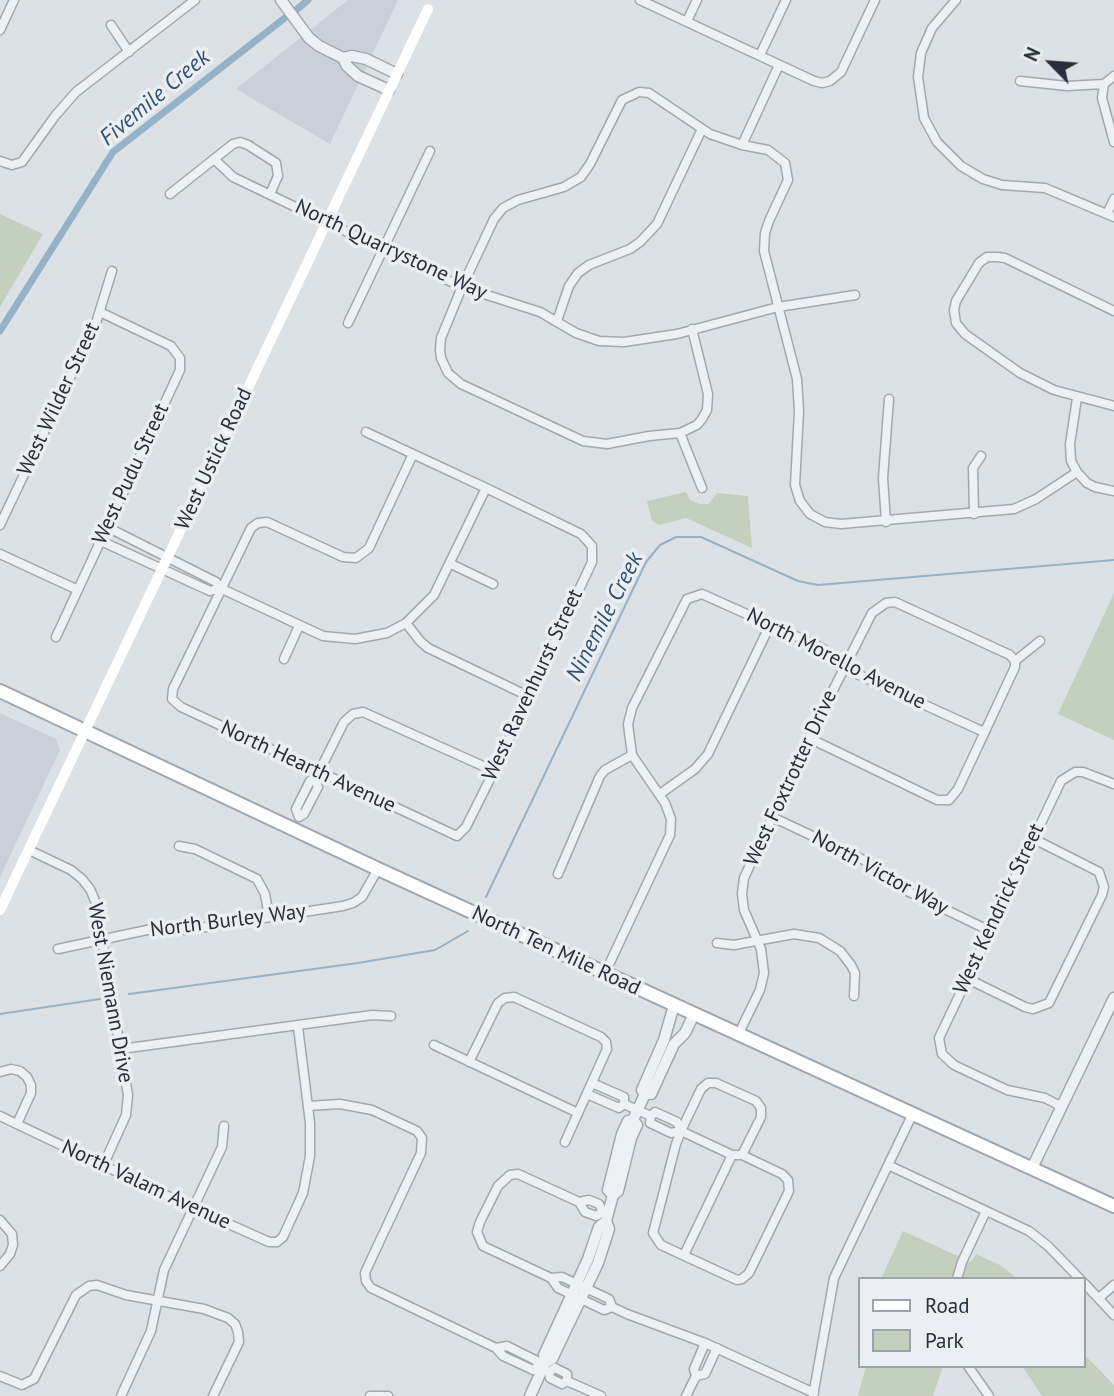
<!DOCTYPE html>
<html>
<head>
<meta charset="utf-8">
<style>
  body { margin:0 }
  #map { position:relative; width:1114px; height:1396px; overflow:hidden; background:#dce1e6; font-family:"PT Sans",sans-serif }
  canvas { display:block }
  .legend { position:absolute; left:858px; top:1277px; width:228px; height:91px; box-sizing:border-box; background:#ebeff4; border:2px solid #9ca3aa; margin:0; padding:9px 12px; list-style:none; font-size:21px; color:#25303c }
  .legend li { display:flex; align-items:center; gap:14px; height:35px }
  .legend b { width:35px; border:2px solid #9ca3aa }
  .north { position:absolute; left:1016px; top:28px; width:70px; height:70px; -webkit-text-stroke:5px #ebeff4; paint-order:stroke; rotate:295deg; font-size:19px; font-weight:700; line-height:28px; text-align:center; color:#25303c }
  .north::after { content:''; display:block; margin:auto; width:24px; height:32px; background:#25303c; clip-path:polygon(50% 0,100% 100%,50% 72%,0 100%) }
</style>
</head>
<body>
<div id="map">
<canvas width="1114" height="1396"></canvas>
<ul class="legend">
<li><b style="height:9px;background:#fff"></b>Road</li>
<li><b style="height:19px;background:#c3d0bd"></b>Park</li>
</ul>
<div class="north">N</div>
</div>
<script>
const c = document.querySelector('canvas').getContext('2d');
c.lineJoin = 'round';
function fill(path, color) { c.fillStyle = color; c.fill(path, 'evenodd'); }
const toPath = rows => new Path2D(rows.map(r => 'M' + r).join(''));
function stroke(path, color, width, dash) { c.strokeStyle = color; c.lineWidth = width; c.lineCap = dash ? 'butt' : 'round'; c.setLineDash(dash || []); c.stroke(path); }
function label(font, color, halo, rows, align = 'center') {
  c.font = font + ' "PT Sans",sans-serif'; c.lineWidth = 7; c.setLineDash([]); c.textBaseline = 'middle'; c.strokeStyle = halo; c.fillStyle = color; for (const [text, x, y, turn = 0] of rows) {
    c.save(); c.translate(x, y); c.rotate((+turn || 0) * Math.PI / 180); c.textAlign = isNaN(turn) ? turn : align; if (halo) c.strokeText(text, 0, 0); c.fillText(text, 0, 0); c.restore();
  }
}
fill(toPath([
  [348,0,398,0,330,144,236,89],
  [0,713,56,739,60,750,0,877]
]), '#cad0d8');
fill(toPath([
  [0,214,43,234,0,307],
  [686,492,690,500,699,504,708,504,717,493,748,496,752,548,686,518,659,525,652,521,647,501],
  [1114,593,1114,740,1058,714],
  [903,1231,971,1262,976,1254,1000,1265,1018,1279,881,1279],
  [1084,1354,1114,1385,1114,1396,1042,1396,1022,1366,1084,1366],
  [866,1366,943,1366,933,1396,858,1396]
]), '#c3d0bd');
stroke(toPath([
  [486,897,646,562,660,545,676,537,701,537,798,581,818,585,1114,560],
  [129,994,358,963,435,950,468,931],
  [0,1014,100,999]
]), '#96b2c7', 2);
stroke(toPath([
  [296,10,308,0],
  [0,331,113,152,286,17]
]), '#96b2c7', 7);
const minor = toPath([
  [640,0,814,81,822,83,830,81,841,72,875,0],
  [956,0,932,28,921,53,918,77,924,118,937,142,961,166,983,179,1002,185,1045,188,1114,217],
  [687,21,697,0],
  [111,25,129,52],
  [0,30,14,0],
  [760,55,786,0],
  [1114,76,1104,84,1102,98,1114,142],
  [1020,81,1067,86,1104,84],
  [742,145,779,65],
  [214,159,233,177,462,287,540,312,576,333,599,341,624,342,677,334,778,307,855,295],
  [0,161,12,165,22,162,55,116,76,92,195,0],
  [170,194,233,144,240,142,248,145,276,163,278,176,270,194],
  [1107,214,1114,199],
  [1114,311,1005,258,997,257,987,257,979,263,956,301,954,310,956,323,965,334,1020,373,1054,390,1114,406],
  [557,321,569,286,578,273,589,265,630,249,640,242,657,224,702,129],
  [348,323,430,151],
  [692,329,708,394,707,410,702,419,697,425,680,433,649,436,607,444,583,441,461,384,448,373,441,358,440,350,441,338,462,287,494,219,503,208,518,200,564,187,581,177,590,164,622,100,639,92,649,93,710,134,742,145,768,150,785,163,788,180,769,221,765,233,764,251,797,379,799,411,795,485,800,501,810,514,825,522,841,524,1014,509,1036,499,1077,472],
  [1077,398,1070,444,1071,461,1077,472,1087,483,1095,487,1114,491],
  [366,432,413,454,486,488,581,534,592,546,592,562,494,771,466,827,457,836,181,707,172,699,173,689,251,528,258,523,267,522,343,557,356,558,369,548,413,454],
  [680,433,702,488],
  [974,514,973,468,981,456],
  [886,522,883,478,889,399],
  [0,525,96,323,112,271],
  [101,541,210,591,220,588,216,582,107,527],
  [0,554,78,590],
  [451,564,493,584],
  [220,588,323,636,355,639,387,633,406,623,434,595,486,488],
  [406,623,420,641,428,648,528,696],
  [56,637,180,370,180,358,171,346,100,312],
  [284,659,299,626],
  [809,738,937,800,949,800,958,789,981,740,1015,667,1015,661,1040,641],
  [315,779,318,787,304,814,299,817,296,809,310,781,315,779,319,772,344,722,353,714,363,712,494,771],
  [660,794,695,769,708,754,770,625],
  [772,817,868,862,901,888,988,930],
  [179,846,195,849,257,879,265,894,269,917],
  [29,850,71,870,82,879,90,889,96,903,128,1095,126,1115,103,1166],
  [558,874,600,776,605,770,632,755],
  [717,943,734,945,794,934,819,938,840,951,851,965,855,973,854,996],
  [58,949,161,927,186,930,343,906,353,903,362,897,378,869],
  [605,973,670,835,671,819,665,803,632,755,628,724,632,708,687,599,702,594,820,647,857,674,984,732],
  [966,978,1025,1007,1033,1009,1049,1003,1102,895,1104,887,1099,872,1032,838],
  [738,1035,760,990,764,973,761,949,744,910,742,894,744,878,809,738,872,613,886,603,895,602,1010,655,1015,661],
  [434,1045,578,1113],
  [121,1049,372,1015,391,1016],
  [469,1062,498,1003,505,998,514,997,601,1037,606,1042,607,1049,565,1142],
  [0,1072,11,1069,20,1071,27,1077,31,1085,31,1093,17,1124],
  [592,1083,624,1097,624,1104],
  [587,1094,619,1108,624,1104,651,1116,655,1112,677,1122,681,1131,671,1133,650,1123,651,1116],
  [308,1106,340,1104,372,1110,417,1131,422,1138,421,1153,369,1264,365,1273,366,1281,371,1288,496,1348],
  [1062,1107,1045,1098,1007,1090,954,1065,942,1054,939,1038,1061,781,1075,772,1083,772,1114,784],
  [0,1116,193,1208,269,1242,277,1242,283,1237,303,1193,310,1156,310,1123,298,1027],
  [681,1131,732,1155,742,1155,782,1174,788,1180,789,1191,749,1273,742,1279,737,1280,661,1245,653,1233,676,1144,681,1131,701,1089,708,1083,716,1083,756,1101,761,1108,761,1117,742,1155],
  [888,1165,1029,1231,1048,1246,1080,1279],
  [603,1212,599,1204,589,1200,579,1202,585,1212,596,1216,603,1212,608,1213],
  [0,1220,12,1234,13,1245,10,1254,0,1266],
  [684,1255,732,1155],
  [551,1278,483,1246,477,1232,480,1222,498,1186,510,1175,518,1174,579,1202],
  [957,1279,962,1262,986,1211],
  [1084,1283,1114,1315],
  [1099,1298,1114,1285],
  [612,1307,604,1310,558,1288,551,1278,562,1277,609,1299,612,1307,627,1314,705,1343,814,1393],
  [705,1343,694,1369,696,1376,705,1374,717,1348],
  [507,1346,537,1361,538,1367,533,1370,503,1356,496,1348,507,1346],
  [968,1366,989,1396],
  [555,1368,567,1374,567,1381,562,1384,550,1378,549,1372,555,1368],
  [0,1376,22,1385,34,1379,76,1295,89,1286,97,1285,126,1295,204,1309,228,1318,235,1324,238,1332,239,1342,213,1396],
  [567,1381,601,1396],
  [121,1396,151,1331,164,1270,222,1147,224,1126],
  [370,1396,388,1396],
  [686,1396,696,1376],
  [813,1396,834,1278,913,1113]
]);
const tertiary = toPath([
  [281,0,309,38,319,46,343,58,352,56,366,59,397,74],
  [343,58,347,66,358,76,389,90],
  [645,1094,651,1094,674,1044,685,1033,694,1014],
  [1032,1168,1114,998],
  [613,1195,608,1190,622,1134,628,1121,633,1120,645,1094,642,1090,664,1040,674,1005],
  [606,1221,599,1227,588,1259,544,1355,545,1363,552,1359,598,1263,609,1229,606,1221,613,1195,618,1191,631,1138,637,1125,633,1120],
  [530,1396,545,1363]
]);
const primary = toPath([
  [0,691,378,869,1114,1206]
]);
stroke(minor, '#a1a8b0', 11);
stroke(tertiary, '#a1a8b0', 13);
stroke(primary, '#9ba6b2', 16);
stroke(minor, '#eef1f4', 8);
stroke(tertiary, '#eef1f4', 10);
stroke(toPath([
  [0,910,428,9]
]), '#fff', 10);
stroke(primary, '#fff', 12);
label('21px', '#25303c', '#ebeff4', [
  ["North Quarrystone Way",391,250,25],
  ["West Wilder Street",59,399,-65],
  ["West Ustick Road",214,459,-65],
  ["West Pudu Street",131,474,-65],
  ["North Morello Avenue",836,659,27],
  ["West Ravenhurst Street",533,685,-65],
  ["North Hearth Avenue",308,767,25],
  ["West Foxtrotter Drive",791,778,-65],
  ["North Victor Way",880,873,29],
  ["West Kendrick Street",999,909,-65],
  ["North Burley Way",228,921,-7],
  ["North Ten Mile Road",556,951,25],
  ["West Niemann Drive",110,993,80],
  ["North Valam Avenue",146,1185,25]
]);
label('italic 23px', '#305270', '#ebeff4', [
  ["Fivemile Creek",155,98,-40],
  ["Ninemile Creek",605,617,-63]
]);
</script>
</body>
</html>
